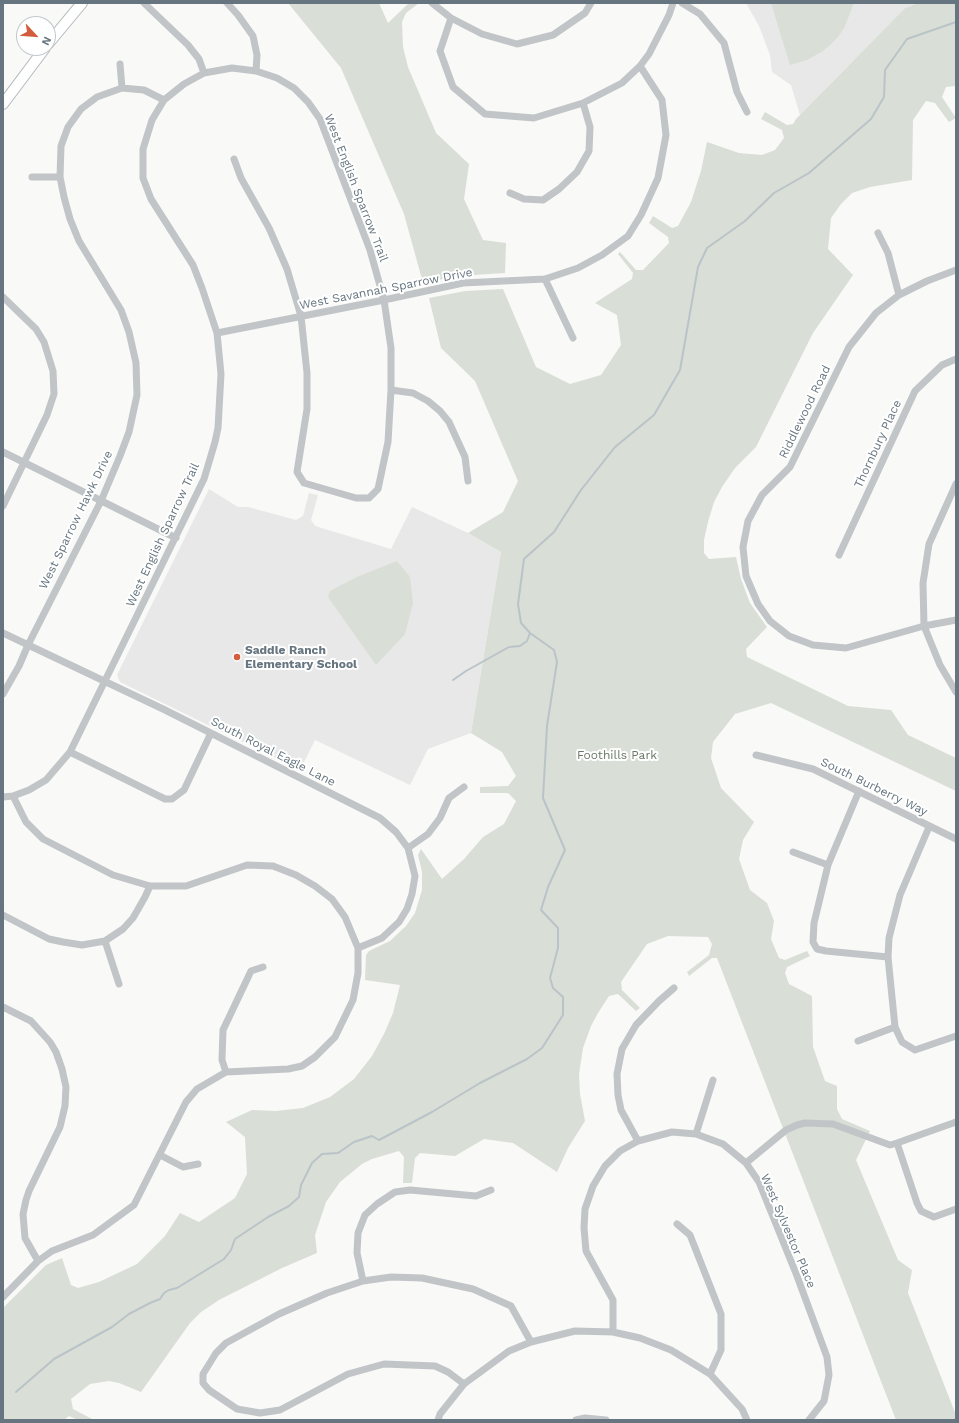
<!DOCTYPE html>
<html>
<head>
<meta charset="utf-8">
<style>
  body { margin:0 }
  #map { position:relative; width:959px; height:1423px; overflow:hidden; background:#f9f9f7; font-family:"Work Sans",sans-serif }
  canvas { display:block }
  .frame { position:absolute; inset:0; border:4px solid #66757f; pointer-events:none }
  .north { position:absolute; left:16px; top:16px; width:40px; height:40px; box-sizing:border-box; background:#fff; border:1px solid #c2c8cc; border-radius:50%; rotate:116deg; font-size:11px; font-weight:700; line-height:16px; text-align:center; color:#66757f }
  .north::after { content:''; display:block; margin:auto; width:14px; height:18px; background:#d35c3d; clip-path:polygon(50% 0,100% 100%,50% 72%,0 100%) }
</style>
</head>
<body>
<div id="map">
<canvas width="959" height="1423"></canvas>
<div class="frame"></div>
<div class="north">N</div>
</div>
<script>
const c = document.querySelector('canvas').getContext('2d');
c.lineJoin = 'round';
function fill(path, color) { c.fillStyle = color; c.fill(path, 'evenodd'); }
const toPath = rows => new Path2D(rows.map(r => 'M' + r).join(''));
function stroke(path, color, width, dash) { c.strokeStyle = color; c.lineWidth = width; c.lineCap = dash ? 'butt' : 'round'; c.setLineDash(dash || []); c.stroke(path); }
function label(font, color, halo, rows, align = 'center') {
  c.font = font + ' "Work Sans",sans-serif'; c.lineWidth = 4; c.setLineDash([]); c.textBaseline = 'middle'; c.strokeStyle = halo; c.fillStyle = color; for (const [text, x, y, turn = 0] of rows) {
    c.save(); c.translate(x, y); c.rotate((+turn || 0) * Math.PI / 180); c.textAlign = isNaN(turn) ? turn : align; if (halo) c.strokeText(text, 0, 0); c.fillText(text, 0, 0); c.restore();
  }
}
fill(toPath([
  [746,3,918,3,905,8,800,115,791,85,772,72,770,55,759,26],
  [209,489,238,507,248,507,296,520,303,516,309,493,318,495,311,520,315,526,391,549,412,507,468,533,501,552,471,733,428,749,410,785,315,740,300,770,120,682,117,675]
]), '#e7e8e7');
fill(toPath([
  [288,3,379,3,388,23,409,3,419,3,406,13,402,22,403,47,408,67,436,133,469,164,464,199,483,240,506,243,505,273,457,276,423,283,404,214,341,68],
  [771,3,854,3,844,28,837,38,831,44,823,51,807,60,790,65],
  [918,3,956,3,956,86,946,87,942,97,956,118,949,122,935,103,926,101,913,120,912,180,870,187,852,193,841,204,831,218,828,249,853,275,813,333,756,447,735,468,722,487,714,502,708,522,704,540,704,553,709,559,736,557,741,579,750,603,767,627,746,649,747,657,848,706,891,710,908,735,956,758,956,791,771,703,735,714,713,742,711,758,721,788,754,822,743,840,739,859,750,890,767,903,774,921,771,939,779,958,785,960,807,951,810,956,787,967,785,973,789,984,812,996,813,1047,825,1081,837,1086,837,1109,842,1119,870,1131,856,1160,898,1260,912,1270,908,1293,956,1415,956,1420,896,1420,717,958,712,958,689,976,687,972,709,955,712,944,708,937,668,936,647,944,621,982,622,990,640,1008,636,1011,618,994,609,996,598,1013,591,1026,583,1048,579,1074,580,1094,585,1121,568,1148,557,1172,513,1143,484,1139,455,1156,420,1153,415,1158,412,1183,403,1183,404,1157,399,1151,372,1159,362,1164,340,1182,326,1202,315,1235,317,1253,282,1268,219,1300,201,1312,190,1323,141,1392,119,1383,109,1381,90,1384,71,1399,73,1409,94,1420,78,1420,69,1416,64,1420,3,1420,3,1308,46,1265,62,1258,71,1285,78,1288,99,1282,137,1264,165,1236,180,1213,199,1222,235,1198,247,1174,245,1137,226,1122,252,1110,276,1111,303,1108,330,1097,354,1079,372,1056,384,1034,393,1013,400,985,365,980,366,955,369,951,390,941,406,926,415,913,422,890,422,872,418,855,421,849,442,879,464,859,483,837,504,824,516,801,508,793,480,793,480,787,508,786,516,776,502,752,471,733,501,552,468,533,503,512,518,481,475,381,441,348,429,298,465,291,503,289,536,367,570,384,601,375,621,345,617,315,595,303,632,279,633,273,618,254,620,252,636,270,643,270,669,243,668,237,649,223,653,216,672,228,678,226,691,202,701,171,707,142,739,153,762,155,775,150,784,138,782,130,761,119,765,112,787,125,793,124,796,119,905,8],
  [397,561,410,577,413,603,405,634,376,665,328,597,330,591,357,577]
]), '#d9ded7');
stroke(toPath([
  [453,680,466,671,509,647,520,646,527,641,530,633],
  [16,1392,54,1359,112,1327,129,1314,150,1303,160,1299,164,1293,169,1290,177,1288,224,1259,231,1250,235,1239,268,1217,289,1206,299,1197,301,1185,312,1163,322,1154,338,1153,354,1142,372,1136,379,1140,432,1112,480,1083,527,1059,542,1048,563,1015,563,997,553,988,550,978,558,948,558,928,541,910,548,887,565,850,543,798,547,726,557,662,554,650,530,633,521,623,518,604,524,559,554,532,581,490,615,447,654,415,680,370,698,267,707,248,745,221,774,193,809,173,871,119,884,97,885,70,907,39,956,22]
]), '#bac4c8', 2);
const secondary = toPath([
  [48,44,82,3],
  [3,104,45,48]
]);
stroke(secondary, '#b3b9bd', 12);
stroke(toPath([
  [144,3,188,45,199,59,204,73],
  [227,3,238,15,253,36,257,55,256,71],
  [432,3,451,18,482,34,517,44,553,35,585,13,591,3],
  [682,3,700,14,724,43,737,92,747,112],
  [451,18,440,51,453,87,485,114,534,118,583,103,622,83,640,66,649,54,669,15,673,3],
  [120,64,122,88],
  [32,177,60,177],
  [510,193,524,199,543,200,559,189,577,172,589,151,590,127,583,103],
  [878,233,888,253,899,295],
  [956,270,927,281,899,295,876,313,849,347,790,467,762,495,748,521,743,547,746,576,758,604,770,621,789,636,813,645,846,648,924,626,956,620],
  [545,279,573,338],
  [3,297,36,329,44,342,53,371,54,394,47,415,3,506],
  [217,333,384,300,463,283,545,279,578,268,602,255,628,236,641,215,658,178,666,135,662,100,640,66],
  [391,390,413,393,428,401,440,411,449,422,465,457,468,481],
  [3,452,176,538],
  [956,484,929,544,923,583,924,626,940,665,956,692],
  [839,555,915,391,942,365,956,359],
  [3,633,163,709,380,818,396,832,408,848,415,876,412,894,407,909,399,922,382,938,358,948],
  [3,694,19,666,28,645,101,501,120,456,129,432,137,395,136,363,129,332,121,310,79,241,70,219,64,197,60,177,61,146,68,127,81,109,97,97,122,88,144,90,164,100],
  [70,752,165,799,172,799,184,790,211,733],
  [756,755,813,769,956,839],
  [859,791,828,865,814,923,813,942,817,949,826,951,888,957],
  [3,797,13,796,29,790,46,780,70,752,204,479,215,442,218,428,221,374,217,333,202,288,193,265,151,199,143,178,143,149,152,120,164,100,184,84,204,73,232,68,256,71,277,78,294,88,308,102,320,119,370,250,384,300,391,348,391,390,388,442,378,489,369,498,356,498,304,483,297,472,307,409,307,373,301,316,287,269,269,228,241,178,234,159],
  [929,827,900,895,889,938,888,957,895,1027,902,1042,915,1050,956,1036],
  [408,848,428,834,440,818,449,798,464,787],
  [793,852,828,865],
  [3,915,49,939,63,942,82,945,105,941,123,929,133,918,145,897,150,886],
  [105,941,119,984],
  [3,1007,31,1021,50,1042,56,1052,62,1069,66,1087,65,1106,60,1127,29,1191,26,1200,23,1214,25,1238,38,1261],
  [858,1041,895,1027],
  [226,1072,222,1060,223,1030,251,971,263,967],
  [696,1134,713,1080],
  [638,1141,621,1110,618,1095,617,1074,622,1049,636,1025,659,1001,674,988],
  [897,1143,917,1203,921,1211,934,1217,956,1209],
  [160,1155,183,1167,198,1164],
  [746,1163,786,1130,797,1125,805,1123,833,1124,890,1145,897,1143,956,1122],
  [677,1224,690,1235,721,1314,721,1350,710,1374],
  [363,1281,357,1253,358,1233,365,1215,377,1204,395,1192,410,1190,476,1196,491,1190],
  [3,1297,38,1261,52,1251,93,1235,134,1205,186,1102,197,1089,226,1072,288,1069,302,1066,315,1057,335,1037,353,1000,358,973,358,948,345,917,332,899,315,886,296,875,273,866,247,865,186,886,150,886,113,875,43,839,26,822,13,796],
  [613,1332,613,1300,586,1251,584,1228,585,1209,593,1186,605,1166,620,1151,638,1141,672,1132,696,1134,723,1144,746,1163,759,1182,797,1276,827,1357,829,1375,824,1401,809,1420],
  [464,1384,448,1372,435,1366,384,1364,348,1374,280,1410,260,1413,237,1409,209,1390,203,1383,203,1374,216,1353,226,1343,279,1314,327,1293,363,1281,391,1277,422,1278,473,1289,511,1306,531,1342],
  [438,1420,440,1414,464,1384,509,1351,531,1342,575,1331,613,1332,640,1338,671,1350,710,1374,742,1409,747,1420],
  [576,1420,585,1418,606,1420]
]), '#c1c5c8', 7);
stroke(secondary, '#fff', 10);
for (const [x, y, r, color] of [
  [237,657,4,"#d35c3d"]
]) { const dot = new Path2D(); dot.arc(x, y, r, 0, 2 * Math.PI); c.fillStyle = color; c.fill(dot); stroke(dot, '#fff', 1.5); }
label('12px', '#66757f', '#fff', [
  ["West English Sparrow Trail",356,188,69],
  ["West Savannah Sparrow Drive",386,289,-11],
  ["Riddlewood Road",805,412,-64],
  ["Thornbury Place",878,444,-65],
  ["West Sparrow Hawk Drive",76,520,-64],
  ["West English Sparrow Trail",163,535,-65],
  ["South Royal Eagle Lane",273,752,27],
  ["South Burberry Way",874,787,26],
  ["West Sylvestor Place",788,1231,67]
]);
label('bold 12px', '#66757f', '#fff', [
  ["Saddle Ranch",245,650],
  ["Elementary School",245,664]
], 'left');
label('12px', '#697865', '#fff', [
  ["Foothills Park",617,755]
]);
</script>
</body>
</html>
